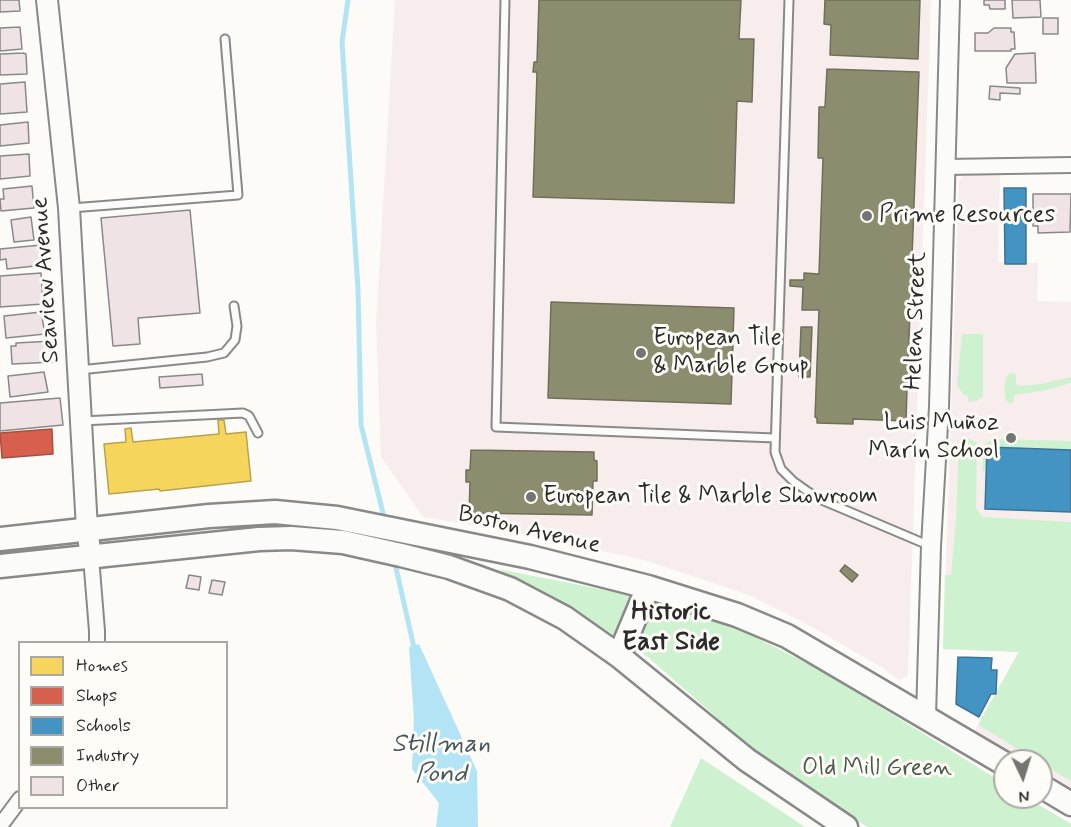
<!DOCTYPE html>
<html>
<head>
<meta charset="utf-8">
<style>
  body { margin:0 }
  #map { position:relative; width:1071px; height:827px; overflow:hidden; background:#fcfbf8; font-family:Mynerve,sans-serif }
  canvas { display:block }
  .legend { position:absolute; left:18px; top:641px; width:210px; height:168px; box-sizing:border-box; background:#fdfcf7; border:2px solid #a9a8a5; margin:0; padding:8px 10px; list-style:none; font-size:18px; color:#2b2b2b }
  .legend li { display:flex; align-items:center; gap:12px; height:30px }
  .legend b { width:30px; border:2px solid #a9a8a5 }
  .north { position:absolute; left:993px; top:749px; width:60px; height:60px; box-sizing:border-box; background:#fdfcf7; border:2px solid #a9a8a5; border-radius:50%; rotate:176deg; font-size:16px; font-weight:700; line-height:24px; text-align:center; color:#2b2b2b }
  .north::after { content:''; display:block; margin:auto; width:21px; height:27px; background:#747473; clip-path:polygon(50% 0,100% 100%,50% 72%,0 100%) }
</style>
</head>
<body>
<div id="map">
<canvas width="1071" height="827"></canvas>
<ul class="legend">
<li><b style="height:16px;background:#f6d55c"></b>Homes</li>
<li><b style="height:16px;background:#d6604d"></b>Shops</li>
<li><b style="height:16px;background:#4393c3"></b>Schools</li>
<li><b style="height:16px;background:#8c8c6e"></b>Industry</li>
<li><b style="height:16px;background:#efe3e5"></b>Other</li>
</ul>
<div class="north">N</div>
</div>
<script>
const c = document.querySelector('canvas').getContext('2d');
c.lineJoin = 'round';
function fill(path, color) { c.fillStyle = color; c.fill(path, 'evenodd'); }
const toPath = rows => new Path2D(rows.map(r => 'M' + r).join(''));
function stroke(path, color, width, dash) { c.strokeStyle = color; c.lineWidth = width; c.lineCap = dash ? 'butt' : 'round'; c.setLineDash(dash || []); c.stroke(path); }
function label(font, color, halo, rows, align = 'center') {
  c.font = font + ' Mynerve,sans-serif'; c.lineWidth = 6; c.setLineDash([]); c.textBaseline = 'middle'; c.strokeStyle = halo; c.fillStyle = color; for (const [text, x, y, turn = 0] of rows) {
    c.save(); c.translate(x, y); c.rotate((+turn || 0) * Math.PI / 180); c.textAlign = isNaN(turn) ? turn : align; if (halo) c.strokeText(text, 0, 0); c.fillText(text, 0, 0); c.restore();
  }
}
fill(toPath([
  [395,0,931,0,908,676,899,680,883,668,803,622,749,595,644,560,515,532,423,517,381,457,376,324],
  [967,175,1000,175,998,262,1038,263,1037,301,1071,302,1071,789,1041,772,1041,761,1023,761,974,732,1018,652,943,649,959,181,963,176]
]), '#f7edec');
fill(toPath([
  [962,334,983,334,983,397,976,401,968,402,968,396,964,395,957,385],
  [1014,373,1016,375,1016,384,1021,386,1041,384,1071,377,1071,383,1047,390,1014,395,1014,402,1009,403,1006,400,1004,387,1006,379,1009,374],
  [967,437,977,443,976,508,982,517,1071,522,1071,781,1041,763,1041,761,1038,761,978,725,1019,652,943,649,945,575,951,575,956,519,959,442,961,438],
  [992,439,1071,441,1071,450,982,471,984,445],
  [498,569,615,592,673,606,743,631,822,671,1005,784,1005,797,1026,797,1071,824,1071,827,867,827,757,753,648,657,598,625],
  [701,758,805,827,670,827]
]), '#cef1d0');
fill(toPath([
  [419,644,477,771,478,827,436,827,439,803,412,769,414,719,409,647]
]), '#b2e4f5');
const homes = toPath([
  [218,420,224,420,226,434,246,432,251,481,160,491,159,489,109,494,104,444,126,442,125,429,131,428,133,442,219,434,218,420]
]);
fill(homes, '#f6d55c');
stroke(homes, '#b9a24d', 1.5);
const shops = toPath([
  [52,429,53,454,2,458,0,433,52,429]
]);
fill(shops, '#d6604d');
stroke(shops, '#a35043', 1.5);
const schools = toPath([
  [1004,188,1026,188,1026,264,1005,264,1004,188],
  [987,447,1071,450,1071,512,985,509,987,447],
  [958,657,992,658,991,670,997,670,996,694,991,694,979,717,956,704,958,657]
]);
fill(schools, '#4393c3');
stroke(schools, '#3c7495', 1.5);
const industry = toPath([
  [539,0,741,0,739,39,754,39,752,102,737,101,734,203,533,197,537,72,533,72,534,62,537,62,539,0],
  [825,0,920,0,918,59,830,55,831,25,824,24,825,0],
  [827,69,919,72,908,364,911,364,910,390,907,390,906,421,853,419,853,424,817,423,817,418,815,417,819,310,802,310,803,287,790,286,790,280,804,280,804,273,819,274,823,158,818,158,819,107,825,107,827,69],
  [551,302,734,308,731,404,548,398,551,302],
  [801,327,812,327,810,377,799,377,801,327],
  [471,450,594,452,594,460,597,461,597,481,593,481,592,515,469,513,470,482,466,482,466,470,470,470,471,450],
  [845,565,858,575,852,582,840,571,845,565]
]);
fill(industry, '#8c8c6e');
stroke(industry, '#6f6f5a', 1.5);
stroke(toPath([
  [348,0,342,42,358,289,361,425,385,521],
  [394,559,415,652]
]), '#b2e4f5', 5);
const building = toPath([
  [0,0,19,0,20,11,0,12,0,0],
  [984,0,1005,0,1005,9,990,9,989,5,984,5,984,0],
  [1012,0,1040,0,1041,17,1013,18,1012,0],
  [1043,18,1058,18,1058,34,1043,34,1043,18],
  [20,27,22,49,0,51,0,28,20,27],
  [994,28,1011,28,1011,32,1014,32,1015,49,1011,49,1011,51,975,51,975,33,988,33,994,28],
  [23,53,26,54,27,74,0,75,0,54,23,53],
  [1035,53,1036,83,1007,83,1006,68,1015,54,1035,53],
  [25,82,27,112,0,114,0,84,25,82],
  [990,86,1020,88,1020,94,1000,93,1000,100,989,99,990,86],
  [28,122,29,143,0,146,0,125,28,122],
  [29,154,30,176,0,179,0,156,29,154],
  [32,186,34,208,1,211,0,199,4,199,3,189,32,186],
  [1033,194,1071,194,1070,232,1038,233,1038,226,1033,226,1033,194],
  [190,210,200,313,138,318,140,344,113,346,101,218,190,210],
  [31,217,34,240,14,242,11,220,31,217],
  [41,245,44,265,7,269,6,259,0,260,0,249,41,245],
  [41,273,43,304,0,307,0,276,41,273],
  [41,312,45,334,6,338,4,316,41,312],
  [53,341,55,362,12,364,11,346,16,346,16,343,53,341],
  [44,372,48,392,10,397,8,376,44,372],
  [202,374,203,385,160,388,159,377,202,374],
  [60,398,63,425,0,431,0,403,60,398],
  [189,575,201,577,199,590,186,588,189,575],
  [212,580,225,582,222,595,209,593,212,580]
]);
fill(building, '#efe3e5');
stroke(building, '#898987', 1.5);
const service = toPath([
  [505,0,496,427,775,438],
  [789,0,775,452,781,469,793,481,817,498,928,545],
  [71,208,238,195,225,39],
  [79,370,207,357,224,353,235,340,237,326,234,306],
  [82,421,243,413,249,416,258,433]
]);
const minor = toPath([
  [946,167,1071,165],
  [91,557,97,631,97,642],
  [0,826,20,799]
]);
const tertiary = toPath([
  [926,716,931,546,939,407,950,0]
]);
const secondary = toPath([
  [47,0,69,208,87,529,91,557]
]);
const primary = toPath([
  [0,539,209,516,275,512,337,518,530,557,648,587,737,615,787,636,1005,764],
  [0,566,259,539,291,538,343,542,401,555,449,567,510,589,565,618,619,656,747,760,846,827],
  [619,656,648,587],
  [1041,786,1071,804]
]);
stroke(service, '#898987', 11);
stroke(minor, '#898987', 18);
stroke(tertiary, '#898987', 22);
stroke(secondary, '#898987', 24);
stroke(primary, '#898987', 27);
stroke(service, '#fbfbf9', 7);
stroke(minor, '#fbfbf9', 14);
stroke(tertiary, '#fbfbf9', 18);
stroke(secondary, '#fbfbf9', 20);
stroke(primary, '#fbfbf9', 22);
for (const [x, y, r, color] of [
  [867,216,6,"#747473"],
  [641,353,6,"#747473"],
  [1011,438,6,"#747473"],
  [531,497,6,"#747473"]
]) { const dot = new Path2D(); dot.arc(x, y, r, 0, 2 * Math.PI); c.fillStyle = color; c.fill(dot); stroke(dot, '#fdfcf7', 2); }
label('24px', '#2b2b2b', '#fdfcf7', [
  ["Prime Resources",879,216],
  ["European Tile",653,339],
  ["& Marble Group",653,367],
  ["Luis Muñoz",999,424,"right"],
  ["Marín School",999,452,"right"],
  ["European Tile & Marble Showroom",543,497]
], 'left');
label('24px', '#2b2b2b', '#fdfcf7', [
  ["Seaview Avenue",47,280,-94],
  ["Helen Street",917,321,-88],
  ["Boston Avenue",529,531,13]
]);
label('24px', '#4a5a4c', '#fdfcf7', [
  ["Old Mill Green",877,769]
]);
label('bold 26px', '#2b2b2b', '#fdfcf7', [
  ["Historic",671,614],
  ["East Side",671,644]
]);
label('italic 26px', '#45575d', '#fdfcf7', [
  ["Stillman",441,746],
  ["Pond",441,776]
]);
</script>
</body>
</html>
